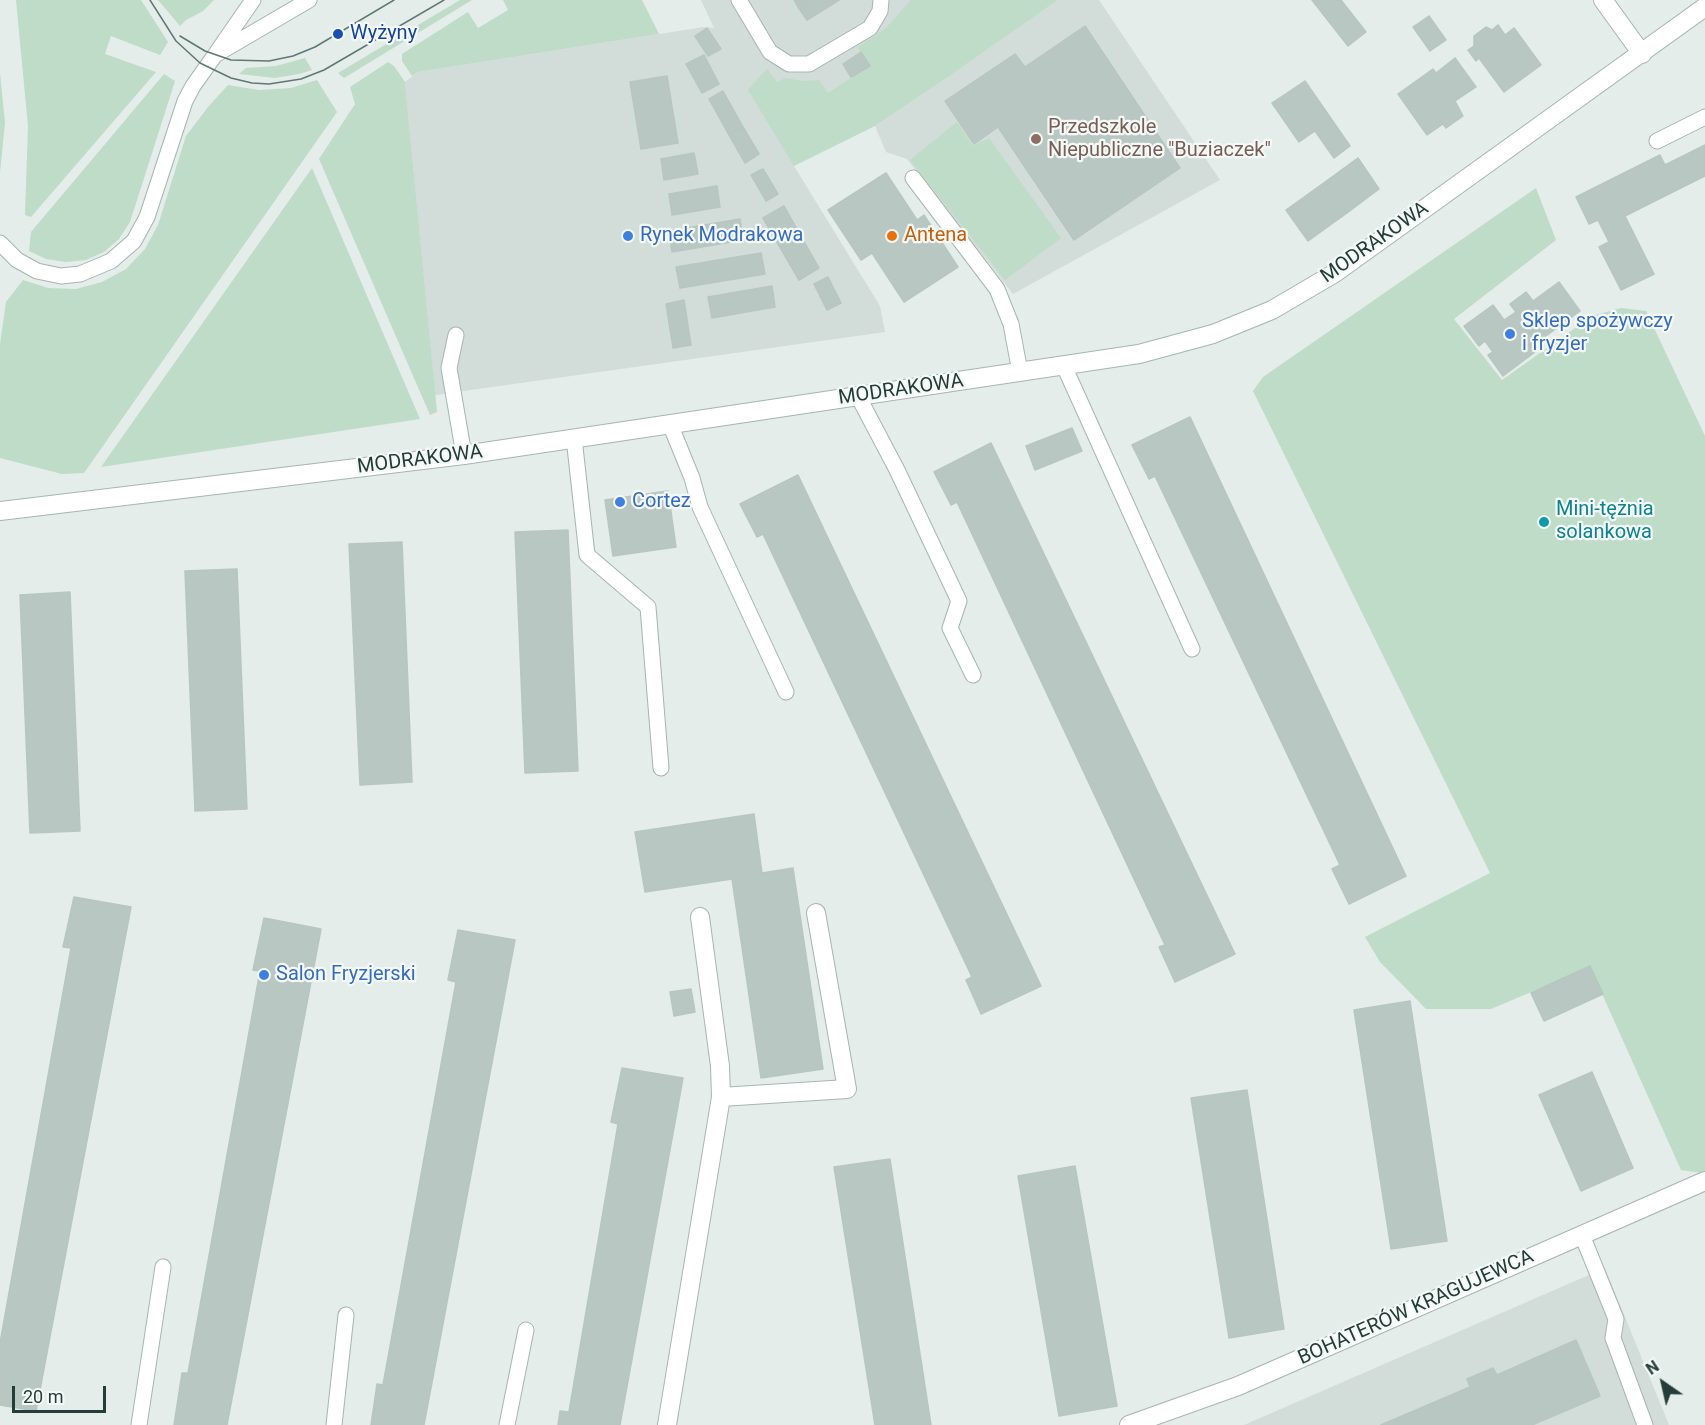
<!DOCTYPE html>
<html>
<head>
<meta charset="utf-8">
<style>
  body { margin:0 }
  #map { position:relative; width:1705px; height:1425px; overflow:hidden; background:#e4ede9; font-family:Roboto,sans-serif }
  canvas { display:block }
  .north { position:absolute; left:1633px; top:1353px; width:60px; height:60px; -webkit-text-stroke:4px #f4f9f7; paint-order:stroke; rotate:326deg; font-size:16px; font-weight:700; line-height:24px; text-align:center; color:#243d38 }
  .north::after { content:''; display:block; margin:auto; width:21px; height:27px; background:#243d38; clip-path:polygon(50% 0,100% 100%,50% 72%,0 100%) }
  .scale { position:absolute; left:12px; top:1386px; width:94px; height:27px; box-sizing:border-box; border:3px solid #243d38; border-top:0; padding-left:8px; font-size:18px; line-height:21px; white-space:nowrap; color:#243d38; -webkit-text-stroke:4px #f4f9f7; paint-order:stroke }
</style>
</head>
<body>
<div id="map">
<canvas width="1705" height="1425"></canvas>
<div class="north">N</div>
<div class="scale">20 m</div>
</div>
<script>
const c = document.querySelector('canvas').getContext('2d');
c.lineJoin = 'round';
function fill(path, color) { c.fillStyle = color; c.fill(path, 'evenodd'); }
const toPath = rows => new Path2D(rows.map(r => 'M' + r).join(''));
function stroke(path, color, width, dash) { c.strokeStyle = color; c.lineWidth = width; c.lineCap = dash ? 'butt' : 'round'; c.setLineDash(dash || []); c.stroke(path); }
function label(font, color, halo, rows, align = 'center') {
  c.font = font + ' Roboto,sans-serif'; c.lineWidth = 4.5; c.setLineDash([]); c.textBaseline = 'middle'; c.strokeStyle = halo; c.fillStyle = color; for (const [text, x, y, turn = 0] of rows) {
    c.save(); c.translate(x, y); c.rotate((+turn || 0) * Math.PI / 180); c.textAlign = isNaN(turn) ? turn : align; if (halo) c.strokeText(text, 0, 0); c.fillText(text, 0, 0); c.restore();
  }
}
fill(toPath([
  [701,0,1039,0,842,128,794,166,880,306,885,332,435,395,405,82,418,72,704,27,714,28],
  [1058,0,1099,0,1220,180,1013,294,907,159,886,152,875,126,951,75],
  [1605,1268,1669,1425,1244,1425]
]), '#d2dcd8');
fill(toPath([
  [16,0,141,0,168,42,160,55,111,36,105,54,156,72,31,217,25,215,28,126],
  [158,0,214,0,203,11,186,20,180,26],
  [460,0,472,0,344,78,338,73],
  [503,0,642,0,659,34,418,72,412,76,402,61,402,54,468,12,478,28,508,10],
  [911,0,1058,0,951,75,875,126,794,166,748,90,767,69,777,82,785,78,803,81,819,80,828,93,869,66,858,47,886,28],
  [305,58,312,70,299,74,275,78,239,74,246,68,276,66],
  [388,62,394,66,405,82,437,412,430,415,319,159,355,104,350,87],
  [0,73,5,123,0,173],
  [164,74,175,81,130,222,119,239,104,252,86,260,66,262,46,259,29,251,31,232],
  [317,80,337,112,84,473,62,474,0,458,0,344,6,302,23,280,48,288,76,289,102,282,126,269,145,249,158,225,186,136,208,107,228,85,259,90,291,88],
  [957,122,973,146,989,138,1061,238,1005,280,910,160],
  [312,168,420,419,101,467],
  [1536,188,1556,240,1454,319,1502,380,1592,316,1621,308,1646,311,1705,436,1705,1171,1702,1173,1681,1170,1590,967,1491,1009,1426,1009,1380,962,1365,937,1490,873,1253,391,1263,377]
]), '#bedcc8');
const building = toPath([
  [794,0,810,0,798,7,794,0],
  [810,0,839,0,807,20,798,7,810,0],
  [1312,0,1341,0,1366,32,1348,46,1312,0],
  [1429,16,1446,40,1430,51,1413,27,1429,16],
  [1498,25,1505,35,1514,28,1541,65,1504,92,1479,58,1476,61,1468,50,1474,46,1474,36,1486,27,1492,30,1498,25],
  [1085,26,1180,168,1074,240,998,127,974,144,945,101,1015,54,1025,67,1085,26],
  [707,28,721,49,708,56,695,36,707,28],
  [861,52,870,66,851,77,843,64,861,52],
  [704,55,719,84,702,93,686,64,704,55],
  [1455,58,1476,87,1455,101,1463,116,1446,128,1443,124,1427,135,1398,94,1433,69,1436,73,1455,58],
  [667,76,678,143,641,149,630,82,667,76],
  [1305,81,1350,146,1334,158,1315,131,1299,142,1272,103,1305,81],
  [723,91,743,127,729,135,709,99,723,91],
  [743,127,759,154,745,163,729,135,743,127],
  [1705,145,1705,176,1625,216,1654,274,1621,290,1599,247,1609,242,1598,220,1589,224,1576,197,1660,155,1665,165,1705,145],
  [694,153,698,174,664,180,661,159,694,153],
  [1358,158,1379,189,1347,213,1325,182,1358,158],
  [763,169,778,194,766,201,751,175,763,169],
  [886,173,917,220,924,215,958,267,904,302,872,253,861,260,828,210,886,173],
  [1325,182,1347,213,1308,241,1286,210,1325,182],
  [717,186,720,207,672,215,669,194,717,186],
  [784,206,819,268,799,280,763,218,784,206],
  [740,219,743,240,672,252,669,231,740,219],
  [761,253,765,274,680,288,676,267,761,253],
  [828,277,841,303,827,310,814,284,828,277],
  [1559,282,1580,311,1531,347,1535,352,1503,376,1488,355,1493,352,1485,341,1479,346,1464,326,1493,305,1504,320,1516,312,1510,304,1526,292,1533,301,1559,282],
  [772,286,775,307,712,318,708,297,772,286],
  [684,300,691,345,673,348,666,304,684,300],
  [1190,417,1406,876,1349,904,1332,869,1340,865,1155,476,1149,479,1132,445,1190,417],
  [1072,428,1082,451,1035,470,1026,446,1072,428],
  [991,443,1235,954,1175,982,1159,947,1165,945,957,502,951,505,934,472,991,443],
  [798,475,1041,986,981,1014,966,980,972,977,763,534,757,537,740,504,798,475],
  [668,491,676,547,613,556,605,500,668,491],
  [568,530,578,771,525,773,515,532,568,530],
  [402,542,412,782,360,785,349,544,402,542],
  [237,569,247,809,195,811,185,571,237,569],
  [70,592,80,831,30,833,20,595,70,592],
  [754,814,762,873,793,868,823,1069,761,1078,732,879,645,892,635,832,754,814],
  [74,897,131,907,36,1411,0,1405,0,1343,71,948,63,947,74,897],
  [264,918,321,929,227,1425,174,1425,182,1373,188,1373,260,971,253,970,264,918],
  [458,930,515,940,424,1425,371,1425,377,1384,383,1385,456,982,448,980,458,930],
  [1590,966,1603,994,1544,1021,1531,993,1590,966],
  [691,989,695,1012,674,1016,670,992,691,989],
  [1410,1001,1447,1241,1391,1249,1354,1010,1410,1001],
  [622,1068,683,1078,620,1425,558,1425,560,1411,569,1412,618,1124,611,1122,622,1068],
  [1592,1072,1633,1168,1581,1191,1539,1095,1592,1072],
  [1247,1090,1284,1329,1229,1338,1191,1098,1247,1090],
  [890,1159,931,1425,875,1425,834,1167,890,1159],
  [1075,1166,1117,1406,1059,1416,1018,1176,1075,1166],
  [1576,1340,1600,1396,1532,1425,1381,1425,1470,1387,1467,1379,1493,1368,1497,1375,1576,1340]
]);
fill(building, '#b9c7c2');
stroke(building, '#b7c6c0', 1.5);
const service = toPath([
  [739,0,770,52,789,64,809,64,870,28,880,11,881,0],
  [217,52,253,0],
  [1657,141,1705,117],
  [913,178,997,289,1011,324,1020,372],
  [0,243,17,260,37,271,61,276,80,274,111,261,134,241,147,217,185,101,193,86,215,55,309,0],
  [456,335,449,368,464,455],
  [1064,366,1192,649],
  [858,396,897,470,959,601,950,628,973,675],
  [670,424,692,478,700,507,786,692],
  [574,438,587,555,648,607,661,768],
  [1582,1235,1616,1319,1613,1338,1645,1425],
  [139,1425,163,1267],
  [334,1425,346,1315],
  [507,1425,526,1330]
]);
const minor = toPath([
  [1603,0,1642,54],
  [0,511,464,455,1139,354,1213,334,1272,310,1335,273,1705,7],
  [721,1097,847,1089,816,913],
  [667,1425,721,1097,720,1066,700,917],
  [1129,1425,1238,1386,1705,1181]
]);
stroke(service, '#a7b5b0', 17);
stroke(minor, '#a7b5b0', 20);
stroke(service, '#fff', 15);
stroke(minor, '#fff', 18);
stroke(toPath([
  [150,0,176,41,200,63,231,78,252,83,269,84,301,79,324,70,444,0],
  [180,36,205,51,231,60,269,61,293,56,315,47,394,0]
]), '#5f7873', 1.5);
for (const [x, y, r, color] of [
  [338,34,6,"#1a4fb4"],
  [1036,139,6,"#8d6e63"],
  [628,236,6,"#3f7fe0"],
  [892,236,6,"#e8710a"],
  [1510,334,6,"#3f7fe0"],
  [620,502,6,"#3f7fe0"],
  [1544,522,6,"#0f9aa8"],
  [264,975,6,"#3f7fe0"]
]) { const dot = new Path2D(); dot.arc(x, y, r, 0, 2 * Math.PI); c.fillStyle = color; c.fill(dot); stroke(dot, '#f4f9f7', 2); }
label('20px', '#164399', '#f4f9f7', [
  ["Wyżyny",350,34]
], 'left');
label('20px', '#785e54', '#f4f9f7', [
  ["Przedszkole",1048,128],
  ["Niepubliczne \"Buziaczek\"",1048,151]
], 'left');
label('20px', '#366cbe', '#f4f9f7', [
  ["Rynek Modrakowa",640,236],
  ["Sklep spożywczy",1522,322],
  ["i fryzjer",1522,345],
  ["Cortez",632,502],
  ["Salon Fryzjerski",276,975]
], 'left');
label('20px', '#c56008', '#f4f9f7', [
  ["Antena",904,236]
], 'left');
label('20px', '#243d38', '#f4f9f7', [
  ["MODRAKOWA",1375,243,-35],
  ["MODRAKOWA",901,390,-8],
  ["MODRAKOWA",420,460,-7],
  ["BOHATERÓW KRAGUJEWCA",1416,1308,-24]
]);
label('20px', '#0d838f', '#f4f9f7', [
  ["Mini-tężnia",1556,510],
  ["solankowa",1556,533]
], 'left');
</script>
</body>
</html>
